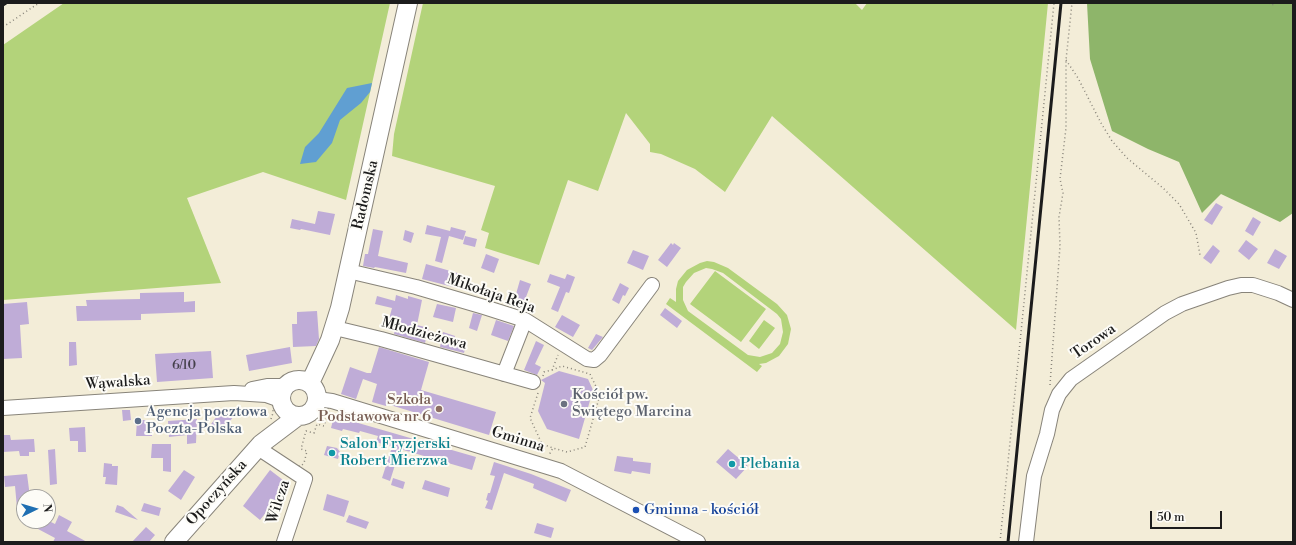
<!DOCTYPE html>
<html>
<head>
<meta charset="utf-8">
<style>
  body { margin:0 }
  #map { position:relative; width:1296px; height:545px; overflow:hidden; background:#f3edd8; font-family:"Libre Bodoni",serif }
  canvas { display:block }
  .frame { position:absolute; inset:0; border:4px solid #1c1c1c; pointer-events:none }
  .north { position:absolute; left:16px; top:489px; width:40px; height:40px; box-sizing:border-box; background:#fdfcf7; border:1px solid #a3a29f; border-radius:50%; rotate:85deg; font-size:11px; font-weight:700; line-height:16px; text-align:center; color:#1c1c1c }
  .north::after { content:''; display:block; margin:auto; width:14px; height:18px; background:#1f6fb2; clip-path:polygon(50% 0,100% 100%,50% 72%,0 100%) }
  .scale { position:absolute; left:1150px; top:511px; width:72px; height:18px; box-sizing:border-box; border:2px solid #1c1c1c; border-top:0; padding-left:5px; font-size:12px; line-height:14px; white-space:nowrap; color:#1c1c1c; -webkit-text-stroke:3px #fdfcf7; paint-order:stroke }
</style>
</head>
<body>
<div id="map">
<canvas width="1296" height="545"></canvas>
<div class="frame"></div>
<div class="north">N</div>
<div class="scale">50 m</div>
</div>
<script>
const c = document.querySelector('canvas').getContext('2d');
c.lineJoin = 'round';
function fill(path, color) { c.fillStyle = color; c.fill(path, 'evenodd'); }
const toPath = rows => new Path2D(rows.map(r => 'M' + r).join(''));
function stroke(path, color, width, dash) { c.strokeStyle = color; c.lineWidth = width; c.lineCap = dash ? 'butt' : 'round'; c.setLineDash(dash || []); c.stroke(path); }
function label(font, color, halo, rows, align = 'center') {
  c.font = font + ' "Libre Bodoni",serif'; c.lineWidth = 4; c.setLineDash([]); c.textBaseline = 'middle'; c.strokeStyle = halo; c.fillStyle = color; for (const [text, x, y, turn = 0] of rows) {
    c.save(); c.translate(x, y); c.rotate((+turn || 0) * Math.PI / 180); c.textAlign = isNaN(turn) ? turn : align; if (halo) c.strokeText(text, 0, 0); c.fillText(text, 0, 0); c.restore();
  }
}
fill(toPath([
  [64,3,390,3,346,200,263,172,187,198,221,283,3,300,3,45],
  [423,3,855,3,862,10,867,3,1048,3,1016,330,772,116,725,192,695,169,661,154,650,152,650,144,626,113,598,191,568,180,539,265,485,248,489,233,481,230,495,186,392,156,394,134],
  [707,261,714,262,728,268,777,304,787,315,791,329,788,344,779,356,766,363,759,364,762,366,757,372,666,304,670,298,676,302,676,289,678,281,687,270,700,263],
  [706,268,712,269,723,273,777,314,781,319,783,332,780,344,772,353,760,357,748,355,688,311,683,300,683,287,686,282,694,273],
  [715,271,766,309,741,342,690,304],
  [764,320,775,328,759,349,749,341]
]), '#b3d37a');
fill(toPath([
  [1087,3,1293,3,1293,213,1280,222,1221,194,1202,213,1179,162,1148,149,1112,131,1090,59]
]), '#8eb56a');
fill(toPath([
  [372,83,370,92,361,103,340,120,332,143,316,162,300,164,305,147,319,133,347,88]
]), '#609fd2');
fill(toPath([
  [1216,203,1223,207,1212,225,1204,220],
  [318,211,335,214,330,235,301,229,300,230,290,228,292,219,315,224],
  [1253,217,1261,222,1253,236,1245,231],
  [427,225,450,231,451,227,466,231,463,240,449,236,442,263,435,261,441,237,425,234],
  [373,229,383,231,378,256,408,263,406,273,375,267,374,268,363,266,365,254,368,254],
  [405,230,414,233,411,243,403,240],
  [465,236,477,239,475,247,463,244],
  [1246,240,1258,249,1249,260,1238,251],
  [671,243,673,245,674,243,681,248,667,267,658,260],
  [1213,245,1220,251,1211,264,1203,258],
  [1275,249,1287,256,1279,269,1267,263],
  [633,250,649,256,643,270,627,263],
  [486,254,499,259,494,273,481,268],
  [426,264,461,274,457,288,422,279],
  [550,274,565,279,567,274,575,277,569,293,566,292,558,312,551,309,560,287,547,282],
  [520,280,531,284,521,310,514,307,516,301,514,301],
  [620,283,629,288,625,296,623,295,619,304,612,300],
  [184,292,184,302,195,301,195,312,141,314,141,320,77,321,76,306,87,306,86,300,140,299,140,293],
  [396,295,408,299,408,296,422,300,417,325,429,328,425,343,394,334,397,321,389,319,392,308,375,304,377,296,395,301],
  [27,302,29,324,20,325,22,358,3,359,3,304],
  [437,304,456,308,453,322,433,317],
  [665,308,682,321,677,328,660,315],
  [317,311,319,339,316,346,293,347,292,324,297,324,297,312],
  [473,313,482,315,477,331,469,328],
  [562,315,580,325,573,337,555,327],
  [496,320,514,326,508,341,491,335],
  [443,332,455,336,453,341,466,345,464,353,440,347],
  [596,334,603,337,592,350,588,348],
  [536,341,544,345,535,364,541,367,537,375,524,370],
  [69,342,76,342,77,365,69,366],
  [290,347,292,363,249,371,246,355],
  [379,347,429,362,421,390,496,412,489,435,387,404,386,406,372,402,377,384,363,379,356,399,341,394,350,367,367,373,371,373],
  [211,351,213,378,157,382,155,354],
  [559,371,588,379,593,390,579,439,547,429,538,411,545,383,541,380],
  [222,409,233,417,220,435,209,427],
  [122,410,130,410,131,420,123,421],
  [334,416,476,457,472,470,400,449,390,481,382,478,392,447,376,442,378,436,360,431,359,433,343,429,342,431,331,428],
  [197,419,196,443,187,444,187,435,169,437,168,421],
  [137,420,152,420,152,436,136,436],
  [85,427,86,452,78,452,78,441,70,441,69,428],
  [3,435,10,435,11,440,34,439,35,452,29,452,29,456,20,456,19,451,3,452],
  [152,444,171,444,171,472,163,471,163,458,151,458],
  [327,446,337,448,340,452,338,459,324,455],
  [55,449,57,484,50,485,48,450],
  [728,449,748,466,736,479,716,462],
  [617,456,633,458,633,461,651,463,650,474,632,471,631,474,614,471],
  [494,462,531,474,571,490,566,502,533,488,534,484,504,473,492,510,485,508,488,501,486,500,488,493,490,493,495,476,490,475],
  [104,463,112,464,112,466,118,466,117,485,105,484,106,477,103,477],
  [184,470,195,477,181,500,168,491],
  [270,470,283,480,278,487,283,491,260,520,243,506],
  [27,474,30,497,24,497,24,507,17,508,15,486,5,487,4,476],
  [393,478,405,482,403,489,391,485],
  [425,480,450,488,448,497,422,489],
  [327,494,349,501,344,517,323,510],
  [144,503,161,508,159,516,141,511],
  [117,505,123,507,138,520,115,512],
  [59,515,72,522,67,531,87,542,53,542,55,538,23,521,49,521,55,524],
  [349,515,369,522,366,529,346,522],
  [537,523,554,528,551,538,534,533],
  [146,527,155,535,149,542,132,542]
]), '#bfacd7');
const minor = toPath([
  [348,271,416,287,484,307,525,320,587,359,594,360,600,355,652,285],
  [335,328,381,339,533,382],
  [504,374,525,320],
  [252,389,267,386,286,386],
  [317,399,332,401,561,471,698,542],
  [3,408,234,393,266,395,280,400],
  [258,448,305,479,284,542],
  [1026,542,1034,476,1047,434,1052,410,1059,394,1071,379,1165,313,1182,304,1228,288,1241,285,1253,285,1278,293,1293,300]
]);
const major = toPath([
  '281 398a18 18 0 1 1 36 0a18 18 0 1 1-36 0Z',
  [310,383,330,340,340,308,408,3],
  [174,542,261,444,298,416]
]);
stroke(minor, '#88847a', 16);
stroke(major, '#88847a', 20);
stroke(toPath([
  [1269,3,1272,5,1276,3],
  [3,27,39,3],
  [1066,60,1078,78,1101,123,1112,141,1127,158,1163,188,1179,204,1196,233,1200,255],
  [552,370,562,366,590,374,600,395,585,447,567,452,553,448],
  [543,376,544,372,552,370,558,355],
  [1050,385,1060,246,1059,217,1063,193,1060,179,1066,128,1066,60,1072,3],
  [538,393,530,418,542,444,553,448,549,455],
  [330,407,324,426,317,424,314,433,306,431,301,449,307,451,304,463,301,466,294,466,272,451,271,447,272,442,286,431,294,425,309,422,316,418,321,412,330,407],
  [271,419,273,413,273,409],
  [1000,542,1054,3]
]), '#88847a', 1.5, [1, 3]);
stroke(minor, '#fff', 14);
stroke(major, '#fff', 18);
stroke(toPath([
  [3,5,6,3],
  [1008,542,1061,3]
]), '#1c1c1c', 3);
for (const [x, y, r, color] of [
  [564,404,4,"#6b7280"],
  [439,409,4,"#8d6e63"],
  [138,421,4,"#5c6f8a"],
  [332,453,4,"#0f9aa8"],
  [732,464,4,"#0f9aa8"],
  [636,510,4,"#1a4fb4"]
]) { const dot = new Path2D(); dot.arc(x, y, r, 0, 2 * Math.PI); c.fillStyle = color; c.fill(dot); stroke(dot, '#fdfcf7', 1.5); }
label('13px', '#45404b', null, [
  ["6/10",184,366]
]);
label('15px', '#1c1c1c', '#fdfcf7', [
  ["Radomska",366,195,-77],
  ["Mikołaja Reja",491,294,19],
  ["Młodzieżowa",424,334,15],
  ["Torowa",1094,342,-35],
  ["Wąwalska",118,383,-4],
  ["Gminna",518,440,17],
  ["Opoczyńska",217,493,-48],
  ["Wilcza",279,502,-72]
]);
label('15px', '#5b616d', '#fdfcf7', [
  ["Kościół pw.",572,395],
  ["Świętego Marcina",572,412]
], 'left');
label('15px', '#785e54', '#fdfcf7', [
  ["Szkoła",431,400],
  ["Podstawowa nr 6",431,417]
], 'right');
label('15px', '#4e5e75', '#fdfcf7', [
  ["Agencja pocztowa",146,412],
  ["Poczta-Polska",146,429]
], 'left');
label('15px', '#0d838f', '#fdfcf7', [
  ["Salon Fryzjerski",340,444],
  ["Robert Mierzwa",340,461],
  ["Plebania",740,464]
], 'left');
label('15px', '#164399', '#fdfcf7', [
  ["Gminna - kościół",644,510]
], 'left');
</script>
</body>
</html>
